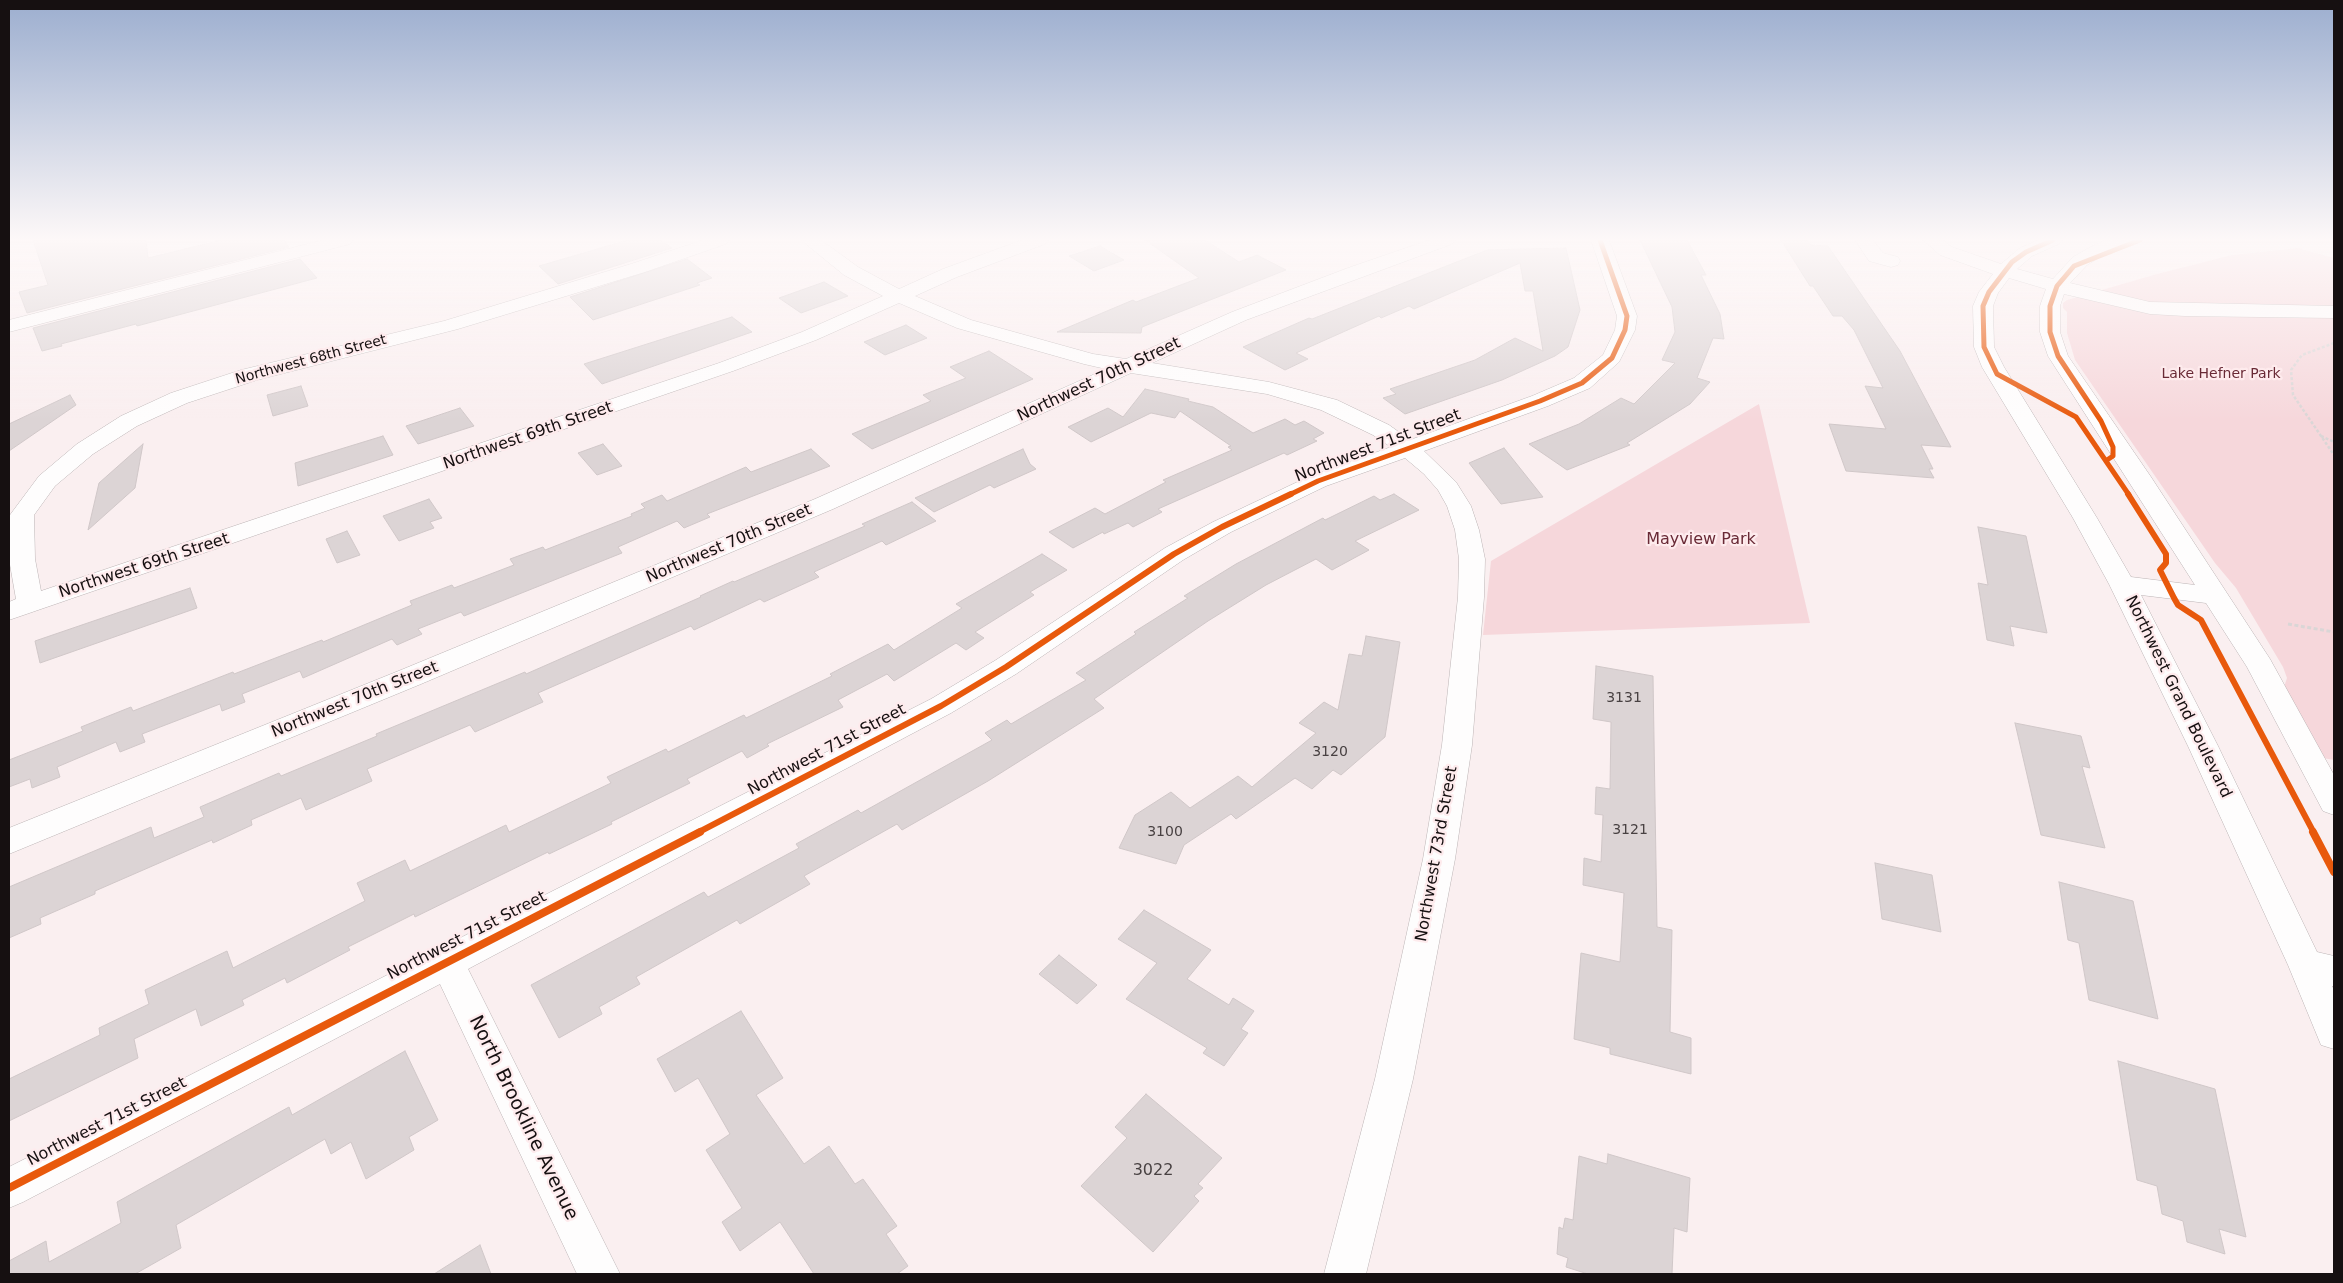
<!DOCTYPE html>
<html>
<head>
<meta charset="utf-8">
<style>
  body { margin:0 }
  #map { position:relative; width:2343px; height:1283px; overflow:hidden; background:#faeff0; font-family:"DejaVu Sans",sans-serif }
  canvas { display:block }
  .frame { position:absolute; inset:0; border:10px solid #161011; pointer-events:none }
</style>
</head>
<body>
<div id="map">
<canvas width="2343" height="1283"></canvas>
<div class="frame"></div>
</div>
<script>
const c = document.querySelector('canvas').getContext('2d');
c.lineJoin = 'round';
function fill(path, color) { c.fillStyle = color; c.fill(path, 'evenodd'); }
const toPath = rows => new Path2D(rows.map(r => 'M' + r).join(''));
function stroke(path, color, width, dash) { c.strokeStyle = color; c.lineWidth = width; c.lineCap = dash ? 'butt' : 'round'; c.setLineDash(dash || []); c.stroke(path); }
function label(font, color, halo, rows, align = 'center') {
  c.font = font + ' "DejaVu Sans",sans-serif'; c.lineWidth = 4.5; c.setLineDash([]); c.textBaseline = 'middle'; c.strokeStyle = halo; c.fillStyle = color; for (const [text, x, y, turn = 0] of rows) {
    c.save(); c.translate(x, y); c.rotate((+turn || 0) * Math.PI / 180); c.textAlign = isNaN(turn) ? turn : align; if (halo) c.strokeText(text, 0, 0); c.fillText(text, 0, 0); c.restore();
  }
}
fill(toPath([
  [2298,248,2334,258,2334,760,2323,758,2284,687,2287,678,2283,667,2236,588,2215,563,2075,360,2067,333,2067,312,2063,308,2063,303,2067,300,2157,274,2232,255],
  [1759,404,1810,623,1483,635,1491,561]
]), '#f6d7db');
const building = toPath([
  [33,240,146,240,148,258,221,240,284,240,289,247,27,313,19,292,48,285,33,240],
  [628,240,661,240,672,248,558,284,539,266,628,240],
  [1145,240,1205,240,1239,262,1257,255,1286,270,1142,327,1141,333,1057,332,1133,300,1136,302,1199,278,1145,240],
  [1640,240,1687,240,1706,275,1701,275,1720,314,1724,339,1713,338,1697,378,1710,382,1690,404,1627,443,1630,445,1567,470,1529,444,1579,424,1621,398,1634,404,1675,363,1662,360,1675,332,1672,307,1640,240],
  [1781,240,1807,240,1811,245,1828,246,1900,351,1951,447,1921,445,1933,469,1929,469,1934,478,1846,471,1829,424,1886,429,1865,386,1883,388,1854,330,1842,316,1833,316,1813,286,1810,286,1781,240],
  [1100,246,1124,260,1094,271,1069,256,1100,246],
  [1566,248,1580,310,1568,347,1555,356,1502,380,1405,414,1383,398,1396,394,1390,389,1475,360,1515,338,1543,351,1533,291,1525,291,1520,263,1414,309,1409,306,1381,318,1379,316,1296,353,1308,359,1285,370,1243,347,1309,318,1312,319,1487,250,1566,248],
  [300,259,317,278,137,326,136,324,61,344,62,346,42,351,33,328,300,259],
  [687,259,712,278,697,283,700,285,593,320,570,297,687,259],
  [824,282,848,296,801,313,779,298,824,282],
  [732,317,752,332,602,384,584,364,732,317],
  [906,325,927,338,885,355,864,342,906,325],
  [989,351,1033,379,872,449,852,434,931,401,923,395,966,378,950,367,989,351],
  [301,386,308,406,273,416,267,395,301,386],
  [1145,389,1189,399,1188,401,1213,407,1253,433,1285,419,1295,425,1304,421,1324,433,1313,439,1317,441,1287,455,1284,453,1158,509,1162,512,1133,527,1128,523,1104,534,1103,532,1073,548,1049,532,1095,508,1105,514,1166,482,1163,480,1232,450,1228,447,1231,446,1180,411,1175,418,1151,413,1091,442,1068,427,1108,408,1123,417,1145,389],
  [70,395,76,405,9,451,9,424,70,395],
  [460,408,474,426,418,444,406,426,460,408],
  [383,436,393,455,298,486,295,463,383,436],
  [143,444,135,488,88,530,99,483,143,444],
  [603,444,622,466,597,475,578,453,603,444],
  [1504,448,1543,497,1501,504,1469,463,1504,448],
  [811,449,830,466,707,514,710,517,684,528,677,521,618,547,622,553,464,616,461,612,418,629,422,634,397,645,392,639,303,678,300,671,242,694,245,702,222,711,220,704,142,734,145,742,120,752,116,742,57,767,60,777,32,788,30,779,9,787,9,760,83,731,81,727,131,707,133,711,233,672,234,674,322,640,323,642,412,605,410,601,452,585,454,588,514,565,510,559,543,547,545,550,632,516,631,514,645,508,641,504,662,495,667,501,746,467,751,472,811,449],
  [1023,449,1030,464,1036,469,994,488,990,485,934,512,915,498,1023,449],
  [1394,494,1419,510,1355,541,1369,550,1332,570,1316,559,1266,585,1208,621,1094,699,1104,708,988,781,902,830,897,824,804,876,810,884,740,924,737,920,636,977,640,984,599,1007,602,1014,559,1038,531,985,704,892,708,897,799,848,796,844,858,810,861,813,992,740,985,733,1007,720,1011,724,1086,680,1076,673,1136,634,1134,632,1188,598,1184,596,1236,564,1323,518,1325,520,1374,496,1380,500,1394,494],
  [429,499,442,518,430,522,434,528,399,541,383,516,429,499],
  [912,502,936,521,886,545,882,541,814,572,819,577,764,602,760,599,694,630,691,626,538,693,543,702,475,732,470,725,367,769,372,781,306,810,301,798,251,820,252,825,213,843,212,840,95,891,95,894,40,918,41,924,9,938,9,887,151,827,154,838,204,817,200,807,279,773,281,776,377,736,376,734,525,672,526,674,701,597,700,596,733,581,734,582,865,526,862,524,912,502],
  [1978,527,2026,536,2047,633,2010,626,2014,646,1987,640,1978,583,1988,585,1978,527],
  [347,531,360,555,337,563,326,539,347,531],
  [1042,554,1067,570,1030,592,1034,595,975,632,984,638,966,650,956,643,894,681,887,674,838,700,843,707,767,744,769,746,747,758,742,751,687,779,690,783,611,822,612,824,549,854,548,852,415,917,414,914,348,947,350,950,287,983,285,978,242,1000,244,1005,201,1026,196,1009,134,1039,138,1058,9,1121,9,1079,100,1035,99,1028,149,1004,145,990,227,951,233,968,365,901,357,883,405,860,410,871,506,825,509,832,611,783,607,777,666,749,668,752,744,715,746,718,832,676,830,674,888,644,894,650,962,608,956,604,1042,554],
  [190,588,197,608,40,663,35,641,190,588],
  [1366,636,1400,642,1385,737,1341,775,1333,770,1312,789,1295,778,1236,819,1231,814,1184,845,1176,864,1119,848,1135,815,1171,792,1190,808,1238,776,1252,787,1316,733,1299,723,1324,702,1338,710,1349,654,1362,656,1366,636],
  [1596,666,1653,676,1657,927,1672,930,1670,1032,1691,1038,1691,1074,1610,1054,1610,1048,1574,1039,1581,953,1620,962,1624,893,1583,885,1584,858,1601,862,1603,815,1595,814,1596,787,1610,789,1611,722,1593,719,1596,666],
  [2015,723,2081,736,2090,768,2082,766,2105,848,2041,835,2015,723],
  [1875,863,1932,875,1941,932,1882,919,1875,863],
  [2059,882,2133,901,2158,1019,2089,1000,2079,943,2068,940,2059,882],
  [1144,910,1211,950,1187,979,1229,1005,1233,998,1254,1011,1241,1029,1248,1033,1224,1066,1203,1053,1207,1048,1126,999,1157,963,1118,939,1144,910],
  [1059,955,1097,985,1077,1004,1039,974,1059,955],
  [741,1011,783,1078,756,1095,804,1164,829,1146,855,1184,863,1179,897,1226,886,1234,908,1266,897,1274,814,1274,780,1222,740,1251,722,1222,742,1208,706,1150,730,1134,698,1078,675,1092,657,1059,741,1011],
  [405,1051,438,1120,409,1137,414,1150,366,1179,351,1142,331,1154,325,1139,176,1225,181,1248,135,1274,9,1274,9,1261,46,1241,49,1262,121,1223,117,1202,289,1107,292,1115,405,1051],
  [2118,1061,2215,1089,2246,1237,2219,1229,2225,1254,2187,1242,2183,1221,2162,1214,2157,1186,2137,1180,2118,1061],
  [1146,1094,1222,1158,1198,1184,1203,1188,1194,1196,1199,1201,1153,1252,1081,1186,1127,1138,1115,1127,1146,1094],
  [1608,1154,1690,1178,1687,1232,1674,1228,1672,1274,1588,1274,1566,1267,1568,1258,1557,1254,1559,1227,1563,1229,1565,1218,1573,1220,1579,1156,1607,1164,1608,1154],
  [480,1245,491,1274,434,1274,480,1245]
]);
fill(building, '#dcd4d5');
stroke(building, '#d0c7c8', 1);
const minor = toPath([
  [323,240,353,240,350,244,9,332,9,320,323,240],
  [703,240,729,240,726,244,645,272,458,329,257,380,187,403,137,426,93,454,55,486,34,515,35,559,41,591,719,363,802,332,883,296,844,275,801,240,821,240,858,267,899,289,943,269,1022,240,1048,240,1045,244,957,277,915,296,971,320,1093,354,1126,359,1232,312,1348,268,1429,240,1455,240,1452,244,1246,320,1152,363,1269,382,1337,400,1389,425,1410,440,1532,396,1574,378,1603,355,1615,330,1617,316,1591,240,1609,240,1637,316,1635,330,1619,362,1590,388,1548,406,1424,451,1456,482,1471,506,1479,530,1485,559,1484,597,1472,745,1455,859,1413,1079,1366,1274,1324,1274,1375,1079,1423,859,1442,745,1458,597,1459,559,1455,530,1447,506,1438,490,1424,474,1405,458,1326,486,1231,532,1183,560,1016,674,951,713,468,969,620,1274,577,1274,440,984,23,1202,9,1208,9,1167,931,699,996,660,1165,548,1213,522,1310,476,1391,447,1373,435,1321,410,1267,394,1131,373,833,509,421,684,9,854,9,828,401,670,815,499,1106,369,1084,364,957,328,899,303,816,340,733,371,9,620,9,602,16,599,9,559,10,515,39,476,77,444,121,416,171,393,241,370,444,321,631,264,703,240],
  [1855,240,1873,240,1883,253,1898,257,1900,261,1898,265,1891,267,1869,261,1855,240],
  [1923,240,1943,240,1952,247,2001,264,2020,248,2038,240,2062,240,2059,244,2032,256,2017,269,2053,279,2073,257,2096,244,2107,240,2133,240,2130,244,2108,252,2087,265,2070,283,2150,302,2334,306,2334,318,2185,316,2150,314,2064,294,2060,306,2060,332,2068,356,2151,477,2270,659,2334,775,2334,815,2323,811,2247,667,2206,603,2141,595,2218,746,2317,952,2334,956,2334,986,2332,986,2334,990,2334,1049,2321,1045,2288,965,2188,746,2109,584,2073,518,1982,367,1974,347,1973,306,1979,292,1993,274,1940,255,1923,240],
  [2009,278,2046,289,2040,306,2040,332,2048,356,2195,585,2131,577,2097,518,2004,367,1994,347,1993,306,1998,293,2009,278]
]);
stroke(minor, '#bcb4b5', 1);
stroke(toPath([
  [2334,343,2302,355,2291,370,2293,395,2334,455],
  [2321,436,2334,442]
]), '#dad6d6', 2.5, [3, 2]);
stroke(toPath([
  [2288,624,2334,632]
]), '#dad6d6', 3, [4, 2.5]);
fill(minor, '#fefdfd');
stroke(toPath([
  [2053,240,2026,252,2012,262,1989,292,1983,306,1984,347,1997,374,2076,417,2129,495],
  [2107,460,2113,456,2113,447,2101,421,2058,356,2050,332,2050,306,2057,286,2074,266,2140,240],
  [1289,495,1318,481,1540,401,1582,383,1612,358,1625,330,1627,316,1600,240]
]), '#e8590c', 5);
stroke(toPath([
  [2128,494,2166,554,2166,563,2160,570,2174,598,2178,605,2201,620,2314,833],
  [697,833,941,706,1006,667,1174,554,1222,527,1291,494]
]), '#e8590c', 6);
stroke(toPath([
  [2313,832,2334,872],
  [9,1188,700,832]
]), '#e8590c', 8);
const sky = c.createLinearGradient(0, 0, 0, 420);
sky.addColorStop(0, '#9caecf');
sky.addColorStop(0.57, '#fdf8f8');
sky.addColorStop(1, '#fdf8f800');
c.fillStyle = sky;
c.fillRect(0, 0, 2343, 420);
label('14px', '#161011', '#feebed', [
  ["Northwest 68th Street",311,360,-15]
]);
label('14px', '#692a36', '#feebed', [
  ["Lake Hefner Park",2221,374]
]);
label('14px', '#484142', null, [
  ["3131",1624,698],
  ["3120",1330,752],
  ["3121",1630,830],
  ["3100",1165,832]
]);
label('16px', '#161011', '#feebed', [
  ["Northwest 70th Street",1099,380,-25],
  ["Northwest 69th Street",528,436,-19],
  ["Northwest 71st Street",1378,446,-21],
  ["Northwest 70th Street",729,544,-23],
  ["Northwest 69th Street",144,566,-18],
  ["Northwest Grand Boulevard",2178,697,64],
  ["Northwest 70th Street",355,700,-22],
  ["Northwest 71st Street",827,750,-28],
  ["Northwest 73rd Street",1437,854,-80],
  ["Northwest 71st Street",467,936,-27],
  ["Northwest 71st Street",107,1122,-27]
]);
label('16px', '#692a36', '#feebed', [
  ["Mayview Park",1701,540]
]);
label('16px', '#484142', null, [
  ["3022",1153,1171]
]);
label('19px', '#161011', '#feebed', [
  ["North Brookline Avenue",523,1118,64]
]);
</script>
</body>
</html>
